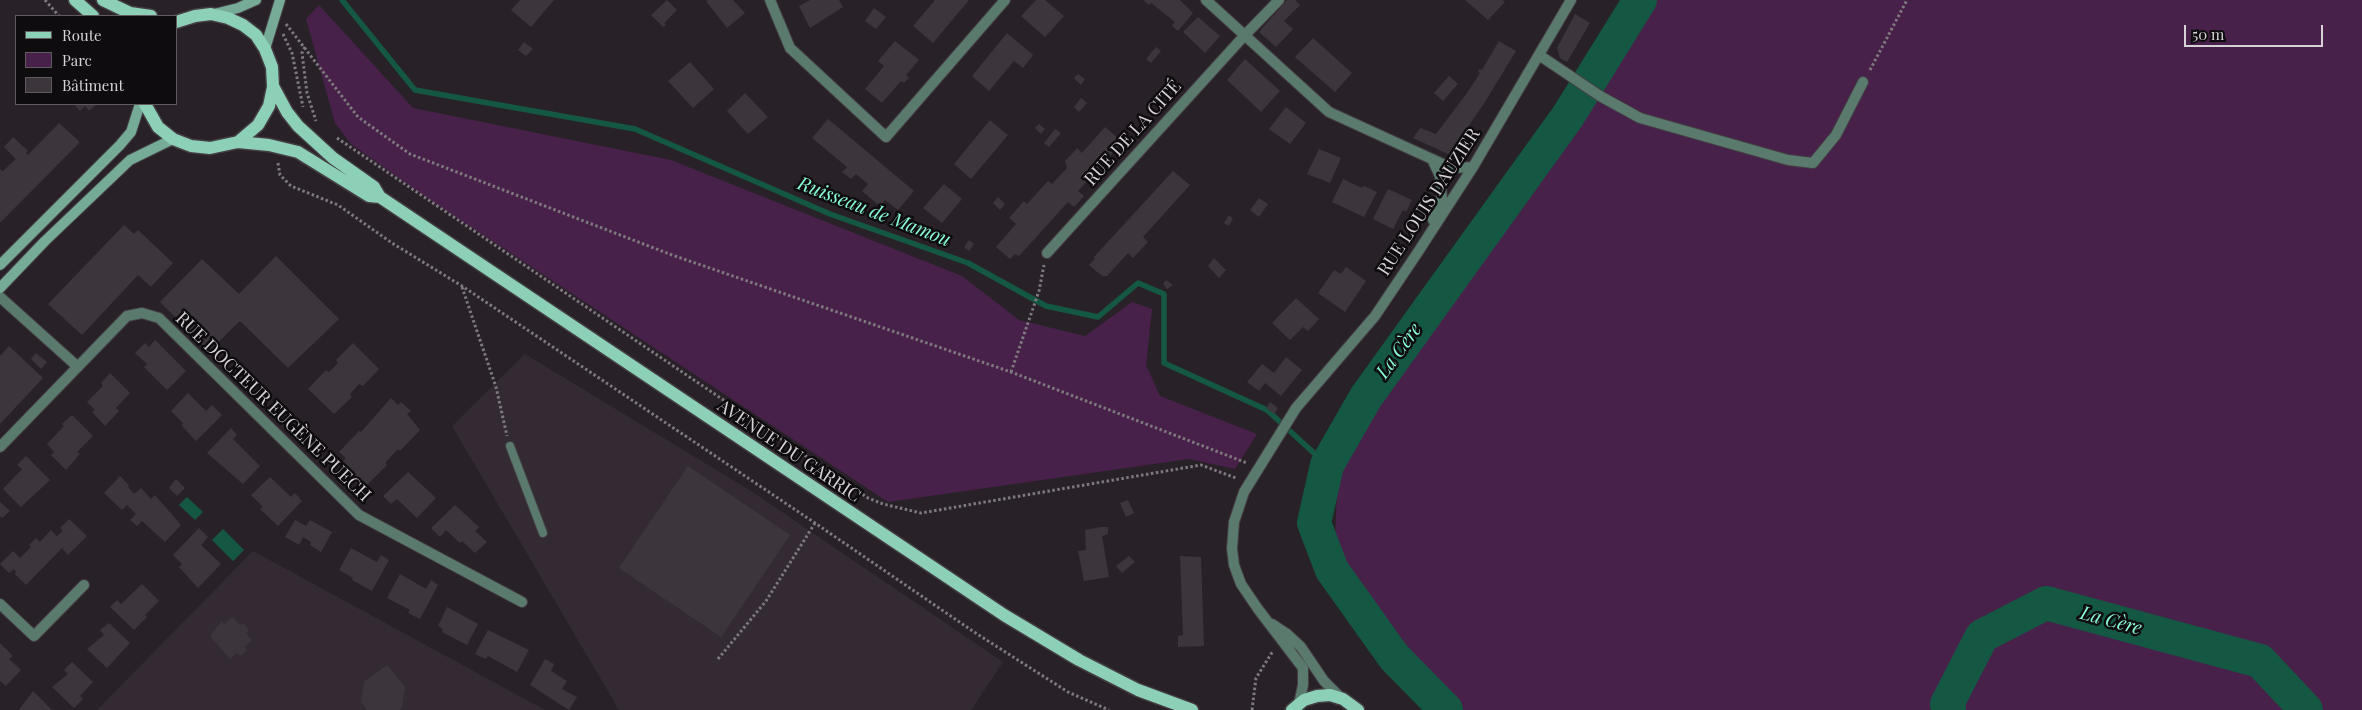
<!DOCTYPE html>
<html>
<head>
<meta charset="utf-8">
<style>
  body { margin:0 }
  #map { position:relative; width:2362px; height:710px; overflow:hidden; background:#282228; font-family:"Playfair Display",serif }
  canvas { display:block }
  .legend { position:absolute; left:15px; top:15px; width:162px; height:90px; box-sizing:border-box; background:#0f0c0f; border:1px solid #5f5b5f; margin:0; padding:6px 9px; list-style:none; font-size:15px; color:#d6d2d6 }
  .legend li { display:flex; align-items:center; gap:10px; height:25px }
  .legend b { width:25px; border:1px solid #5f5b5f }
  .scale { position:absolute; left:2184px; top:25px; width:139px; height:22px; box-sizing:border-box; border:2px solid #d6d2d6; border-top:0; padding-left:6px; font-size:15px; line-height:18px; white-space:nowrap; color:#d6d2d6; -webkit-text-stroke:4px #0f0c0f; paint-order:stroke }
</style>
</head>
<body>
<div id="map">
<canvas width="2362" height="710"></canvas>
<ul class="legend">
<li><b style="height:6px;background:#8cd1b7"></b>Route</li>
<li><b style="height:14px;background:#472149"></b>Parc</li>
<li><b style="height:14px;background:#3c363c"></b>Bâtiment</li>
</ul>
<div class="scale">50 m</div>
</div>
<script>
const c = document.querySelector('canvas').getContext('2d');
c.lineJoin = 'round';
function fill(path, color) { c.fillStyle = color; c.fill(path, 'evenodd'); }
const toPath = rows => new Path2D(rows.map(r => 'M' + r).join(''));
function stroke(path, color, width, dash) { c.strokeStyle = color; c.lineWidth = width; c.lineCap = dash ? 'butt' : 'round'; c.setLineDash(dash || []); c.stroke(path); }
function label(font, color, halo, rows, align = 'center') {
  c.font = font + ' "Playfair Display",serif'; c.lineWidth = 5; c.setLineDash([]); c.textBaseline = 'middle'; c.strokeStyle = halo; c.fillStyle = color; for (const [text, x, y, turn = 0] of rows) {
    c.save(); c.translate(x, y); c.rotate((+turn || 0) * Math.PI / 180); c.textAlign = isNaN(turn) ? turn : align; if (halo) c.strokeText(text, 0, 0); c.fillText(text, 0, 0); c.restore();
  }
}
fill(toPath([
  [525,354,751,491,1003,662,971,710,619,710,452,426],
  [253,551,435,650,545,710,97,710]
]), '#342a34');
fill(toPath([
  [1650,0,2362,0,2362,710,1456,710,1415,667,1334,568,1338,463,1405,356,1603,74],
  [319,5,413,108,671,160,962,276,1019,320,1085,336,1132,302,1152,309,1146,365,1160,396,1257,434,1235,469,1189,459,888,502,427,198,351,144,335,123,306,19]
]), '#472149');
fill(toPath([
  [187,497,203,512,195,520,179,505],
  [223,529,244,550,233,561,212,540]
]), '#145844');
stroke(toPath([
  [342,0,415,90,635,129,830,214,968,263,1046,306,1098,317,1138,283,1164,294,1164,363,1267,410,1327,465]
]), '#145844', 5.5);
stroke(toPath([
  [1446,710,1394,657,1332,570,1314,523,1327,465,1366,397,1568,116,1640,0],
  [1949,710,1947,704,1982,636,2046,603,2260,661,2306,710]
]), '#145844', 34);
fill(toPath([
  [520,0,554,0,531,27,511,10],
  [667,0,677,10,664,23,666,25,663,27,651,15],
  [708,0,733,0,745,13,727,28,706,1],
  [810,0,839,0,843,7,810,28,799,6],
  [935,0,969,0,933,43,913,26],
  [1036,0,1045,0,1064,16,1045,37,1021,16],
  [1143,0,1180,0,1193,13,1178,31,1172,26,1175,22,1151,3,1149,5],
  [1287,0,1295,0,1300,5,1284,21,1293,29,1276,47,1259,32],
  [1465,0,1502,0,1505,2,1488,20],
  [874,8,886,17,876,29,865,21],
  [1575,14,1590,23,1567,62,1560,58,1557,48],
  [1198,17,1220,36,1205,53,1183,32],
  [1007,33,1033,55,1023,68,1014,61,989,91,972,76],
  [1313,38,1352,73,1335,92,1295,57],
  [895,41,919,60,906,75,909,78,904,83,901,81,882,103,865,89,884,66,878,61],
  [1499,41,1516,51,1483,105,1451,151,1453,153,1452,156,1413,138,1420,128,1436,134,1467,93,1480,73,1478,72,1479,69,1482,70],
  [524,42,533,49,526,56,518,50],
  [1156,47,1161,51,1151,63,1146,59],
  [1245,59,1280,91,1261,112,1227,80],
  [690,62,714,89,693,108,668,81],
  [1078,74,1085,79,1081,85,1074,78],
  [1449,76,1458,84,1443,101,1434,93],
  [745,93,768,117,748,134,727,111],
  [1081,98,1087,103,1079,112,1074,107],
  [74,104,97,104,89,111,85,106,80,111],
  [1286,107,1306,123,1290,144,1269,129],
  [828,119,914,191,898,210,885,200,880,206,870,198,862,191,868,184,856,174,851,179,842,172,847,167,812,138],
  [990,120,1008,135,971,179,954,164],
  [59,123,80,142,0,223,0,169,3,171,16,159,4,147,13,137,28,151,26,153,28,155],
  [1039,124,1045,129,1041,134,1035,128],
  [1105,127,1123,142,1078,191,1084,196,1074,207,1068,202,1019,256,1015,254,1010,259,996,247,1016,224,1009,218,1024,201,1027,204,1048,181,1052,184,1067,168,1065,161,1071,155,1077,148,1082,153],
  [1055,129,1061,133,1049,147,1044,143],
  [1319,149,1341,158,1330,183,1307,174],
  [1173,171,1190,185,1143,237,1148,242,1133,258,1128,253,1107,276,1102,276,1089,265,1095,259,1094,257],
  [1343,179,1362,188,1364,186,1377,192,1364,217,1332,202],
  [944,184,962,199,942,223,923,208],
  [1388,189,1412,200,1406,212,1403,210,1393,229,1373,219],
  [998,197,1005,204,1000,210,993,203],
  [1259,198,1268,204,1259,217,1250,210],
  [1229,215,1233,219,1228,226,1224,223],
  [124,225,134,234,138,230,173,263,151,287,138,275,82,335,48,304],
  [969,240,974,244,969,251,964,247],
  [276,256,339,319,288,368,240,321,209,351,160,302,202,259,239,294],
  [1214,258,1226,270,1219,278,1208,266],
  [1346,267,1366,281,1345,312,1318,293,1334,270,1341,274],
  [1166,280,1173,285,1167,289,1163,284],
  [1296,298,1319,319,1308,331,1303,327,1290,340,1272,323],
  [155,340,186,371,167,390,144,367,147,364,135,353,145,343,149,347],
  [353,343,379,369,363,386,359,384,350,394,352,397,334,414,308,389,326,370,329,372,338,363,336,360],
  [9,346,43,378,0,424,0,356],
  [36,353,47,362,41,369,31,359],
  [1286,357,1302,370,1281,396,1265,383,1259,391,1247,382,1262,364,1274,373],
  [110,373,130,393,116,408,119,411,105,426,92,412,95,410,87,402,103,386,101,383],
  [188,393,206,411,212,405,222,415,196,441,182,426,183,423,171,411],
  [391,398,398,405,401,402,411,411,407,414,420,430,400,451,398,449,385,463,387,465,366,486,361,481,358,484,349,474,352,471,343,461,346,458,339,452,359,431,361,432],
  [1270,402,1278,408,1274,414,1266,408],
  [72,415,93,436,77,452,80,454,66,470,51,455,54,452,47,444,64,426,62,424],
  [231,428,237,435,233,439,260,466,243,484,207,453],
  [26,456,50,480,21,507,3,489,22,469,17,465],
  [688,466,790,535,721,637,619,568],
  [408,472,436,498,417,518,397,499,391,504,383,496],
  [120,476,129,485,128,487,134,494,141,488,151,499,155,495,181,525,165,542,142,521,137,526,130,520,136,514,127,505,122,510,104,493],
  [270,477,291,497,295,493,302,501,278,526,260,509,263,507,251,495],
  [176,479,185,488,177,496,169,488],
  [1128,500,1134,513,1126,517,1120,503],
  [0,502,10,511,2,518,0,516],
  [455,505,479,527,475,531,487,542,475,553,462,541,460,543,446,530,440,537,431,528],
  [69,519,87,536,68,555,62,548,26,585,15,574,16,572,14,569,9,573,0,564,13,551,20,558,31,547,29,545,36,538,40,542,51,530,57,536,63,531,60,528],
  [295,520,306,526,310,520,332,532,321,552,310,545,311,542,303,537,299,545,285,537],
  [1101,527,1108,527,1108,534,1102,536,1109,577,1084,581,1078,551,1086,550,1085,530],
  [199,528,208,537,201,545,221,564,198,588,179,567,182,564,173,555],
  [351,548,377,562,381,555,389,560,372,591,352,580,353,578,339,570],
  [1129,556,1135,562,1122,573,1116,566],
  [1180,556,1201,557,1204,646,1178,647,1178,636,1183,635],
  [400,574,426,589,431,580,438,585,420,619,408,613,410,610,387,598],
  [142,584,159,601,145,615,147,617,134,630,110,607,117,600,121,604],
  [447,607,478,624,467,645,442,632,443,629,438,626],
  [233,617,240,625,243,623,249,630,246,633,252,640,244,647,247,650,240,656,237,653,230,659,210,636,222,621,224,624],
  [109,623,130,643,107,668,87,649,104,635,100,630],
  [488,630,529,650,517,672,488,656,486,659,475,654],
  [0,643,13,656,9,659,21,670,6,686,0,681],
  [545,659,554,664,551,671,567,681,562,689,577,697,569,710,530,685],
  [72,662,93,682,80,696,83,699,74,708,52,687,68,674,64,670],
  [387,665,405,687,402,707,399,710,367,710,361,702,364,682],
  [33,691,52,710,19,710]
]), '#3c363c');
const lane = toPath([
  [510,446,543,533]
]);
const street = toPath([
  [770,0,790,48,886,137,1005,0],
  [1206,0,1329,112,1445,165,1453,168,1473,167],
  [1539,55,1600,96,1640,118,1788,160,1813,163,1836,135,1863,82],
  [1432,159,1440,176,1442,200,1433,220],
  [1047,253,1244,36,1279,0],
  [0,297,78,367],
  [0,447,127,316,142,313,159,318,359,515,522,602],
  [0,604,34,636,84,585],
  [1272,624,1287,634,1301,647,1324,681,1340,697],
  [1299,704,1303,685,1303,668,1258,609,1241,584,1234,565,1232,549,1234,522,1244,492,1296,408,1375,316,1418,252,1473,167,1571,0]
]);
const secondary = toPath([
  [214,14,238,8,256,0],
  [265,49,280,0],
  [0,265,120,145,131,132,140,104],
  [0,288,45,241,130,160,173,139]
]);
const primary = toPath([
  [75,0,93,16],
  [103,0,130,13,151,16],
  [273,86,287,112,298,126,333,158,374,187,380,197],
  [145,104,158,127,173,139,191,146,210,148,238,142,258,125,269,106,273,87,272,67,265,49,256,35,243,25,228,18,211,14,195,16,176,22],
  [238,142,269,145,298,152,369,196,380,197,1004,615,1079,660,1138,690,1192,710],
  [1292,710,1304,700,1317,696,1330,695,1343,699,1358,710]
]);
stroke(lane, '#443e44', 10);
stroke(street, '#443e44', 12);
stroke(secondary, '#443e44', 12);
stroke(primary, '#443e44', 15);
stroke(toPath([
  [45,0,59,16],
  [286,24,358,117,410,154,672,255,1011,372,1247,463],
  [283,34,292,53,303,107],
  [305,47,302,53,307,93,316,121],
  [1870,70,1907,0],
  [337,138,868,498,883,504,921,513,1201,465,1236,478],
  [278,163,280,175,291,186,338,205,392,243,462,286,815,523,974,632,1068,692,1109,710],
  [462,287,496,387,507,436],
  [1011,372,1039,291,1044,265],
  [718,659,766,601,815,523],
  [1252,710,1256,678,1273,651]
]), '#7e797e', 3, [2.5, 2.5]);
stroke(lane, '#5a7a6d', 8);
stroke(street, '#5a7a6d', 10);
stroke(secondary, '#76ab97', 10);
stroke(primary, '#8cd1b7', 12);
label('18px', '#d6d2d6', '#0f0c0f', [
  ["RUE DE LA CITÉ",1133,133,-48],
  ["RUE LOUIS DAUZIER",1429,202,-57],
  ["RUE DOCTEUR EUGÈNE PUECH",273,407,44],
  ["AVENUE DU GARRIC",789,451,34]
]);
label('italic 19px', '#89fed6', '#0f0c0f', [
  ["Ruisseau de Mamou",874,212,21],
  ["La Cère",1399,351,-54],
  ["La Cère",2111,621,15]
]);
</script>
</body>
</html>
